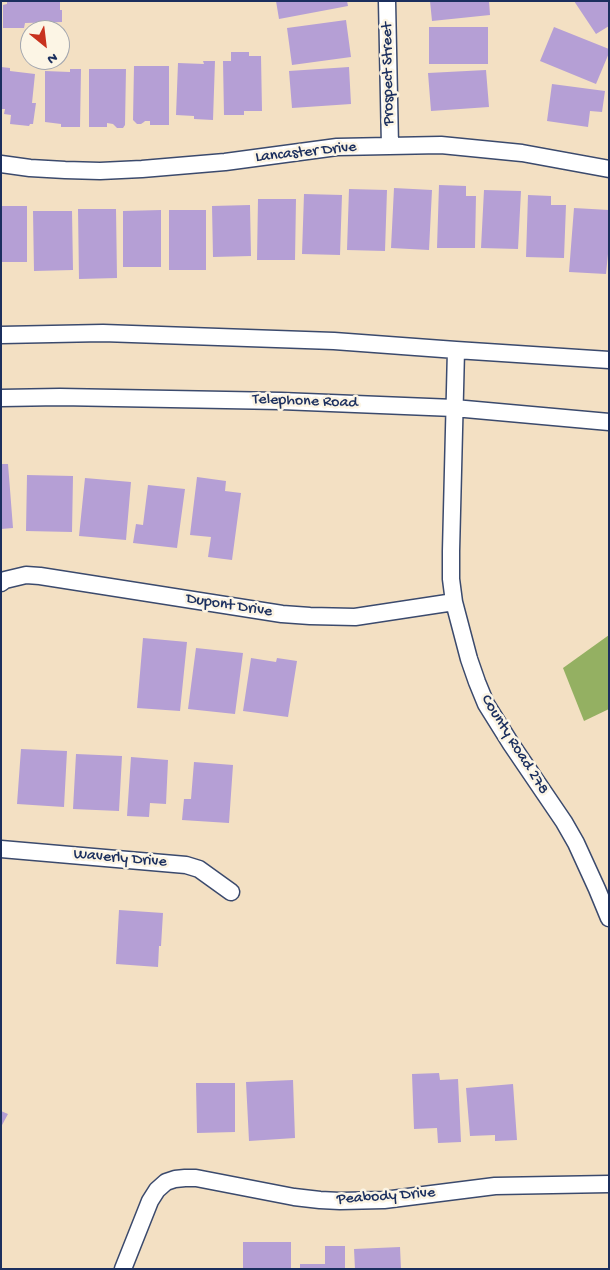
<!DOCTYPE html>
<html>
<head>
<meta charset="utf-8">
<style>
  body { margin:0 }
  #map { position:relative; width:610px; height:1270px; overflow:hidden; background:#f3e0c3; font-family:"Gochi Hand",sans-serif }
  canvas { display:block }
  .frame { position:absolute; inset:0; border:2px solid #1b2f5e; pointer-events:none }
  .north { position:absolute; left:20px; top:20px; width:50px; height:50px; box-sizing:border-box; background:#fcf5e5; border:1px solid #a2a6af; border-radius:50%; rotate:151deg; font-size:14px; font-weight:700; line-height:20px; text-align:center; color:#1b2f5e }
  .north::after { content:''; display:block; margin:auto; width:18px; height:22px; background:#c8321e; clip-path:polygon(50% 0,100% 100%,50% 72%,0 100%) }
</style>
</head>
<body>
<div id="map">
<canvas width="610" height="1270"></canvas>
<div class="frame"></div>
<div class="north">N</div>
</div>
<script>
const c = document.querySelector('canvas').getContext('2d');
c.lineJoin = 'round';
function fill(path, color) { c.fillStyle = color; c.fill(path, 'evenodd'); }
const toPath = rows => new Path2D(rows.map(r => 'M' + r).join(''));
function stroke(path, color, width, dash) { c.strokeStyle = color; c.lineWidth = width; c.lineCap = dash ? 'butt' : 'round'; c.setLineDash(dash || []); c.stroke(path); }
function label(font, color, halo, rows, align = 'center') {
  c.font = font + ' "Gochi Hand",sans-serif'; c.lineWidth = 5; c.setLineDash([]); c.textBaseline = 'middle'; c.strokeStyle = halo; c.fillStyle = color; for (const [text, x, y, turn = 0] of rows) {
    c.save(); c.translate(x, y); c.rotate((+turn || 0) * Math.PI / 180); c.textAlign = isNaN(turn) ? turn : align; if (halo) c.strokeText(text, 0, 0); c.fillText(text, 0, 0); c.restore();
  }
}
fill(toPath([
  [609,635,609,709,584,721,563,668]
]), '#94b062');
fill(toPath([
  [7,1,60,1,60,10,62,10,62,22,25,23,24,28,3,28,3,5,7,4],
  [276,1,347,1,348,6,279,19],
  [430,1,489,1,490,15,432,21],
  [574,1,609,1,609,26,596,34],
  [346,20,351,57,292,65,287,28],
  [429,27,488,27,488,64,429,64],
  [554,27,609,49,609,53,596,84,540,61],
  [231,52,249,52,249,56,261,56,262,111,244,111,244,115,224,115,223,61,231,61],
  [203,61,215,61,213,120,194,119,194,116,176,115,178,63,204,64],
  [134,66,169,66,169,125,150,125,150,121,145,121,144,122,141,124,137,124,133,120],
  [1,67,10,68,10,71,35,74,32,103,36,103,33,124,30,124,29,126,10,124,11,115,4,114,5,109,1,109],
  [349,67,351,104,292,108,289,71],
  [70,69,81,69,80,127,61,127,61,124,45,122,45,71,70,72],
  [89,69,126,69,125,125,123,128,117,128,113,124,107,123,107,127,89,127],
  [486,70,489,107,431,111,428,73],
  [552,84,605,91,602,112,590,111,588,127,547,121],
  [439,185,466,186,466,196,476,196,475,248,437,248],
  [394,188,432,190,429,250,391,248],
  [349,189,387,190,385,251,347,250],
  [484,190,521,191,518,249,481,248],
  [304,194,342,195,340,255,302,254],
  [528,195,551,196,551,205,566,205,564,258,526,257],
  [258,199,296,199,295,260,257,260],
  [250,205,251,256,213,257,212,206],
  [1,206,27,206,27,262,1,262],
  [574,208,609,210,609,244,606,274,569,272],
  [78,209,116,209,117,278,79,279],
  [161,210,161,267,123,267,123,211],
  [169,210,206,210,206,270,169,270],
  [33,211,72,211,73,270,34,271],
  [1,464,8,464,13,528,1,529],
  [27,475,73,476,72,532,26,531],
  [197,477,226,481,225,491,241,493,232,560,208,557,211,537,190,535],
  [85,478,131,482,126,540,79,536],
  [148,485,185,489,177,548,133,543,136,524,143,525],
  [143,638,187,642,180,711,137,708],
  [196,648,243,653,235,714,188,709],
  [251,658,276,662,277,658,297,661,288,717,243,711],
  [21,749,67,751,64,807,17,804],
  [76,754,122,756,119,811,73,809],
  [131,757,168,760,166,804,150,803,149,817,127,816],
  [194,762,233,765,229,823,182,820,184,799,191,799],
  [119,910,163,913,161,946,159,946,158,967,116,964],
  [439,1073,440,1080,458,1079,461,1142,438,1143,437,1128,414,1129,412,1074],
  [293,1080,295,1138,249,1141,246,1082],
  [196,1083,235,1083,235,1132,197,1133],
  [513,1084,517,1140,495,1141,495,1135,470,1136,466,1088],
  [1,1111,8,1114,1,1127],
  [243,1242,291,1242,291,1269,243,1269],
  [325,1246,345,1246,345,1269,300,1269,300,1264,325,1264],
  [400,1247,401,1269,355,1269,354,1249]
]), '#b59fd5');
const street = toPath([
  [387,1,390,146],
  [1,164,30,168,65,170,100,171,142,169,225,162,337,147,441,145,522,153,609,169],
  [1,335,103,333,334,341,456,350,609,360],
  [456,350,451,551,451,579,454,602,469,659,477,682,486,704,511,744,564,822,576,843,597,889,609,918],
  [1,398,60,397,281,401,454,408,609,422],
  [1,583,5,580,26,575,40,576,282,614,310,616,355,617,454,602],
  [1,849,186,865,199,869,231,892],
  [123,1269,150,1201,157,1190,166,1182,175,1179,185,1178,196,1178,294,1197,320,1200,340,1201,384,1200,495,1186,609,1184]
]);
stroke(street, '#3b4a6d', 19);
stroke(street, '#fff', 16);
label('16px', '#1b2f5e', '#fcf5e5', [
  ["Prospect Street",389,74,-91],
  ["Lancaster Drive",306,153,-6],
  ["Telephone Road",305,402,2],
  ["Dupont Drive",229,606,9],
  ["County Road 278",514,745,58],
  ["Waverly Drive",120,859,5],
  ["Peabody Drive",386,1197,-4]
]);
</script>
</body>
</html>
